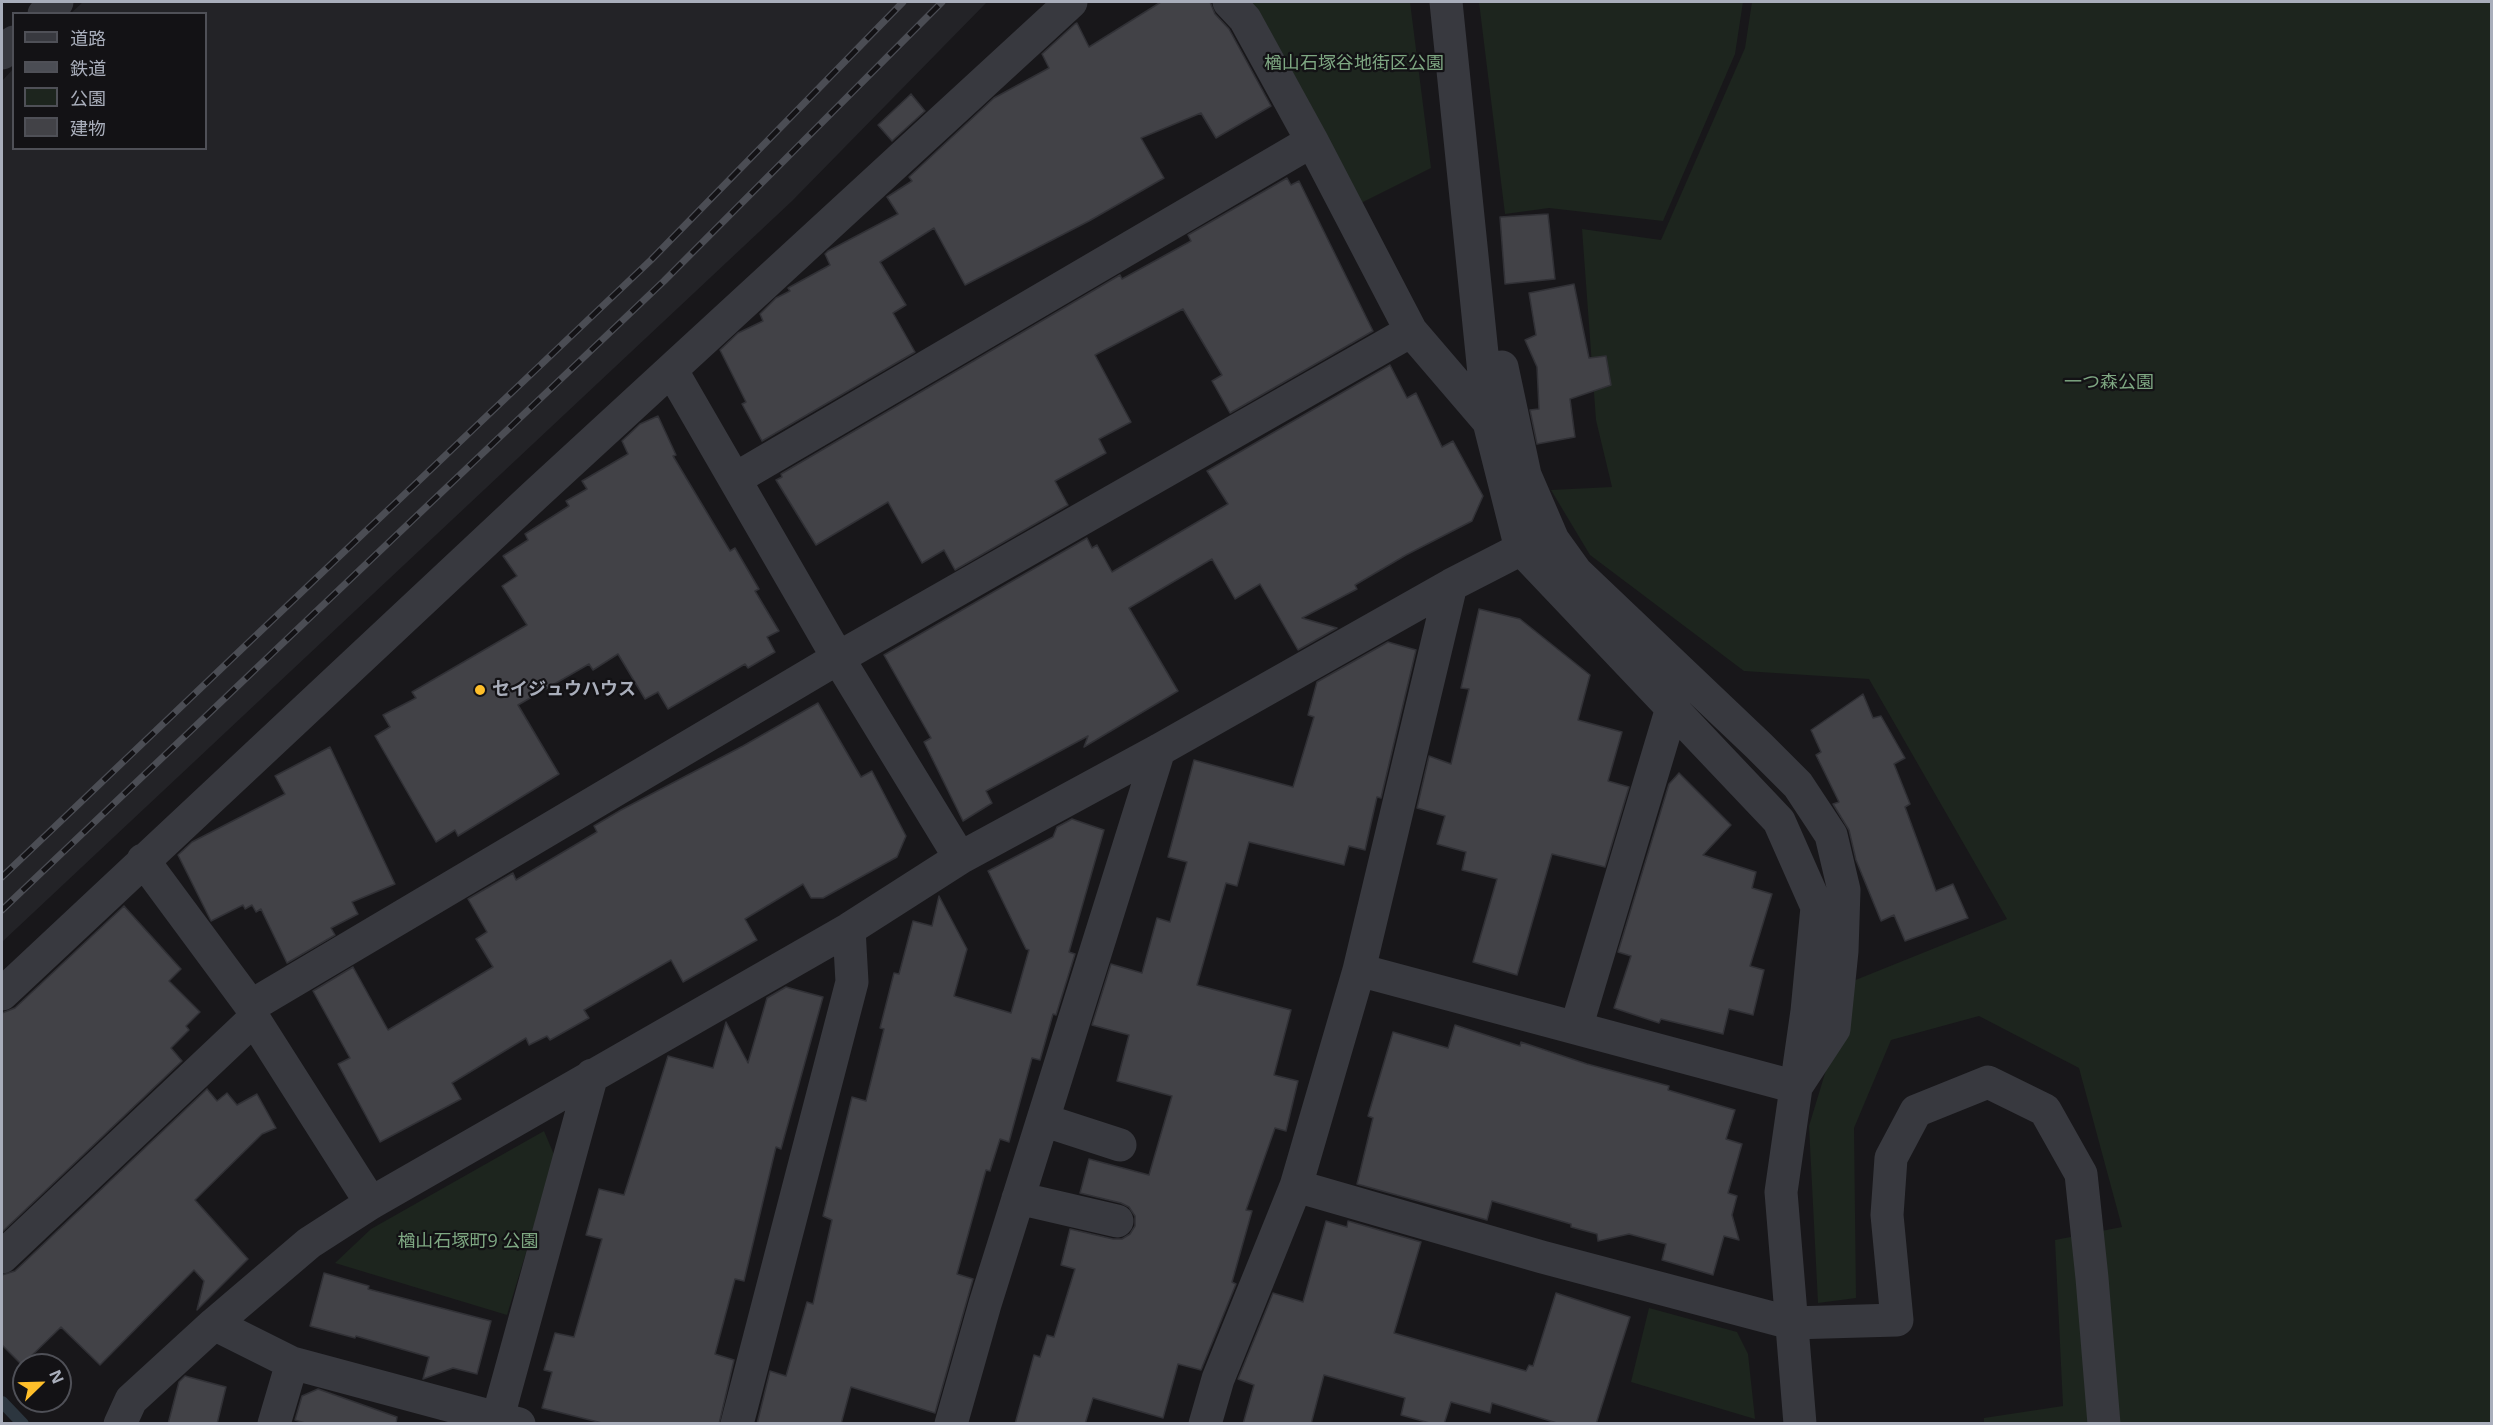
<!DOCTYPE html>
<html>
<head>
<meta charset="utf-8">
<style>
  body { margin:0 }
  #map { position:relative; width:2493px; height:1425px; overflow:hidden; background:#18171a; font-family:"Open Sans","Noto Sans JP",sans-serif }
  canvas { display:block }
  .frame { position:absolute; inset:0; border:3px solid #a9aebb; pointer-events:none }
  .legend { position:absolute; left:12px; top:12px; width:195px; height:138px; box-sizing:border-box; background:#131215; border:2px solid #4f5057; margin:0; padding:8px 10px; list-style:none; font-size:18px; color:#a9aebb }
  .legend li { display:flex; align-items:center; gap:12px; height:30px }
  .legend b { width:30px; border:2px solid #4f5057 }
  .north { position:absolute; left:12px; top:1353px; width:60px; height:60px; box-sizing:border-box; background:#131215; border:2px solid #4f5057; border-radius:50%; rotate:67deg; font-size:16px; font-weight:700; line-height:24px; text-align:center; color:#a9aebb }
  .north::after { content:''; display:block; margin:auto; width:21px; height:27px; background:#ffbf2a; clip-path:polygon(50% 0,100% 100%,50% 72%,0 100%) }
</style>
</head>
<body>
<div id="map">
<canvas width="2493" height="1425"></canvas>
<div class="frame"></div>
<ul class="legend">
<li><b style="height:8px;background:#38393f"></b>道路</li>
<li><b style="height:8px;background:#4b4d54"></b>鉄道</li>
<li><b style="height:16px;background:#1d251e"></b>公園</li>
<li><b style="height:16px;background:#424247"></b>建物</li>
</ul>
<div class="north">N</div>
</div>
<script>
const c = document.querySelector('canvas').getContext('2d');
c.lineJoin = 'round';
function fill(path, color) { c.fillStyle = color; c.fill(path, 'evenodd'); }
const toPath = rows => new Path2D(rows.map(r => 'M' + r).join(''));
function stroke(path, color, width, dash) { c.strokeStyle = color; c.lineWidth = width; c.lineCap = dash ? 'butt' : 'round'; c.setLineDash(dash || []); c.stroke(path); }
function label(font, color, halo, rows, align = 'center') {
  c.font = font + ' "Open Sans","Noto Sans JP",sans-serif'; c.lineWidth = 4.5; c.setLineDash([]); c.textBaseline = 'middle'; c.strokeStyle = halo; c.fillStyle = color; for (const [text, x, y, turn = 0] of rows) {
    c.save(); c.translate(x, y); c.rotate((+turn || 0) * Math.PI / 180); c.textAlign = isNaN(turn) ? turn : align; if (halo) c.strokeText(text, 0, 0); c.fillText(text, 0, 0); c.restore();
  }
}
fill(toPath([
  [83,2,987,2,792,201,2,942,2,81,13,69,14,148,206,148,206,14,71,13]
]), '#232327');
fill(toPath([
  [1247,2,1410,2,1431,168,1359,204],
  [1479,2,1743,2,1735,54,1663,221,1549,208,1505,214],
  [1752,2,2491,2,2491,1423,1984,1423,1984,1418,2063,1406,2055,1240,2122,1227,2079,1068,1979,1016,1891,1040,1854,1128,1856,1298,1818,1303,1809,1126,1853,981,2007,919,1869,679,1744,671,1590,555,1551,490,1612,487,1596,420,1582,229,1661,240,1745,48],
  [544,1131,555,1157,507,1315,335,1263,371,1229],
  [1649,1308,1737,1332,1748,1354,1755,1419,1631,1382]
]), '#1d251e');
stroke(toPath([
  [2,1402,23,1424]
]), '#2c363f', 12);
const building = toPath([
  [1161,2,1210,2,1215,14,1229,29,1271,106,1216,138,1201,113,1141,138,1164,178,1089,221,965,285,934,228,880,262,906,305,893,313,915,352,762,441,742,404,746,402,720,350,738,333,763,321,760,314,776,298,790,291,788,288,830,265,825,254,828,251,898,214,887,197,912,181,909,177,994,98,1049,68,1042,54,1075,24,1077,23,1089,47,1161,2],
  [911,94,925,111,892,141,878,125,911,94],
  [1287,178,1291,185,1299,181,1373,331,1230,413,1212,381,1222,375,1183,309,1095,355,1131,422,1099,439,1106,453,1055,481,1068,505,955,570,944,550,922,563,888,502,816,545,776,480,782,477,781,474,1120,275,1122,279,1191,241,1188,235,1287,178],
  [1548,214,1555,279,1505,284,1500,217,1548,214],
  [1574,284,1589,358,1606,356,1611,385,1570,399,1575,437,1537,444,1530,410,1539,409,1537,367,1525,340,1536,335,1529,293,1574,284],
  [1390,365,1407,398,1416,393,1442,447,1453,441,1483,496,1472,521,1406,555,1355,585,1357,589,1302,618,1337,628,1298,650,1260,584,1235,599,1212,559,1129,608,1178,691,1084,747,1088,736,986,791,992,803,963,821,924,742,931,738,884,655,1087,538,1092,548,1097,545,1112,572,1228,504,1207,471,1390,365],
  [658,416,676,455,673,456,730,551,735,548,759,589,755,591,779,631,767,637,775,652,748,668,745,664,668,709,658,692,645,699,618,654,593,670,589,664,518,705,559,774,458,836,455,830,436,842,375,736,390,727,383,715,416,698,412,692,527,625,502,586,517,576,503,556,528,540,525,534,569,506,566,501,587,489,582,481,628,454,622,441,640,424,658,416],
  [1479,609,1520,619,1590,675,1578,720,1622,732,1608,781,1629,787,1605,867,1552,854,1517,975,1473,962,1497,879,1462,870,1466,852,1437,844,1445,816,1417,808,1429,756,1451,764,1469,689,1461,688,1479,609],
  [1388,642,1416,650,1381,798,1377,797,1365,850,1349,846,1344,865,1249,842,1237,886,1226,883,1197,985,1291,1010,1274,1075,1298,1081,1286,1131,1275,1128,1246,1210,1252,1211,1232,1282,1236,1284,1201,1370,1178,1364,1163,1418,1093,1398,1085,1424,1015,1424,1034,1355,1040,1357,1047,1335,1054,1337,1075,1269,1061,1265,1070,1229,1113,1239,1122,1239,1130,1234,1135,1226,1135,1216,1129,1207,1121,1203,1080,1193,1089,1159,1149,1175,1172,1096,1117,1081,1129,1035,1092,1025,1111,964,1142,973,1157,918,1170,922,1187,862,1168,857,1194,760,1293,787,1314,717,1308,715,1317,682,1388,642],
  [1863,694,1873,718,1881,716,1905,758,1894,764,1910,804,1905,807,1936,891,1953,884,1968,918,1905,941,1894,915,1881,921,1856,860,1849,830,1833,804,1839,802,1816,755,1821,752,1811,730,1863,694],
  [818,703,861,777,872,771,906,836,897,857,823,898,811,898,803,884,745,919,757,940,683,982,671,960,584,1010,589,1018,550,1040,547,1036,529,1045,526,1038,452,1083,461,1099,380,1142,338,1064,350,1058,313,991,353,967,388,1030,493,967,476,939,487,932,468,899,513,873,516,880,597,832,594,826,621,810,743,746,818,703],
  [330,747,395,884,352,902,358,914,331,928,335,935,287,963,261,909,256,912,252,905,245,909,243,905,211,921,178,855,192,842,285,794,275,776,330,747],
  [1679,773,1731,825,1703,855,1756,872,1752,888,1772,894,1750,966,1764,970,1753,1015,1729,1009,1723,1034,1661,1019,1659,1023,1614,1008,1631,956,1618,952,1669,784,1679,773],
  [1072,819,1104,830,1069,952,1075,954,1056,1015,1053,1014,1040,1060,1032,1058,1009,1142,1000,1139,990,1171,986,1170,957,1274,973,1279,935,1413,851,1387,841,1424,757,1424,770,1371,786,1376,807,1302,813,1304,832,1220,823,1216,852,1097,866,1101,884,1029,880,1028,894,973,899,974,913,921,932,926,939,896,967,949,954,996,1011,1013,1029,950,1026,949,988,871,1053,837,1057,827,1072,819],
  [124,906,181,969,169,981,200,1012,186,1026,189,1030,171,1048,182,1061,2,1232,2,1013,15,1008,124,906],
  [786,987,823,997,781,1149,776,1147,744,1281,735,1279,715,1354,734,1360,719,1424,606,1424,542,1408,552,1372,544,1370,555,1333,574,1337,602,1239,586,1235,599,1189,624,1195,668,1056,713,1068,726,1022,748,1063,767,998,786,987],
  [1455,1025,1520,1046,1521,1042,1587,1064,1669,1086,1668,1090,1735,1110,1726,1139,1742,1144,1728,1193,1737,1196,1732,1215,1739,1240,1724,1236,1713,1275,1662,1260,1666,1244,1629,1234,1598,1241,1597,1234,1571,1227,1571,1224,1492,1201,1487,1220,1357,1184,1373,1118,1368,1116,1393,1032,1448,1048,1455,1025],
  [207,1089,217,1101,227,1093,237,1105,257,1094,276,1128,262,1134,195,1200,248,1259,197,1310,204,1281,194,1270,100,1365,61,1327,22,1365,2,1345,2,1275,15,1271,207,1089],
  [1326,1221,1347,1227,1348,1221,1421,1242,1394,1333,1526,1371,1529,1365,1533,1366,1556,1293,1630,1317,1596,1424,1560,1424,1492,1403,1490,1413,1451,1402,1444,1424,1433,1424,1401,1415,1405,1398,1324,1375,1311,1424,1243,1424,1254,1385,1238,1379,1273,1293,1303,1302,1326,1221],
  [324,1273,369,1286,368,1289,491,1321,477,1374,453,1368,423,1379,429,1357,356,1336,355,1338,310,1326,324,1273],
  [185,1376,226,1387,217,1424,168,1424,179,1382,185,1376],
  [318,1389,397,1417,396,1424,308,1424,295,1420,302,1396,318,1389]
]);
fill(building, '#424247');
stroke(building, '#313136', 1.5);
stroke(toPath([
  [1229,2,1245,19,1312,141,1411,331,1489,422],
  [1446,2,1489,422,1521,549,1779,821,1817,907,1807,1011,1781,1192,1800,1424],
  [44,14,57,2],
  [2,53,14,42],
  [672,371,838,658,960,858],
  [735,479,1312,141],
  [143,860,251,1006,254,1019,371,1203],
  [1359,970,1796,1087,1834,1029,1842,951,1844,890,1831,835,1798,785,1759,746,1576,572,1553,540,1525,475,1502,367],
  [2,994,535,495,1071,2],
  [251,1006,838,658,1411,331],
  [1576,1028,1671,711],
  [1043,1120,1120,1145],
  [1296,1186,1542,1257,1791,1323,1897,1320,1887,1215,1891,1158,1916,1111,1988,1082,2045,1110,2081,1174,2092,1278,2104,1424],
  [1018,1198,1117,1221],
  [2,1257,254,1019],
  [214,1324,292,1363,519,1424],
  [120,1424,131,1400,214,1324,309,1243,371,1203,849,929,960,858,1159,750,1451,585,1521,549],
  [274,1424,292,1363],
  [498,1424,498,1417,592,1075],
  [737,1424,852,982,849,929],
  [951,1424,985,1304,1159,750],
  [1205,1424,1218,1379,1296,1186,1359,970,1451,585]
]), '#38393f', 33);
const rail = toPath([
  [2,877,651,260,903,2],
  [2,910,664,281,942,2]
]);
stroke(rail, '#4b4d54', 7);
stroke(rail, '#131215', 4.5, [14]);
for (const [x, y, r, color] of [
  [480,690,6,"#ffbf2a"]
]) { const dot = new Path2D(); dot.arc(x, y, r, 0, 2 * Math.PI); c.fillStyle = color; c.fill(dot); stroke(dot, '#131215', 2); }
label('18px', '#7ea782', '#131215', [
  ["楢山石塚谷地街区公園",1354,64],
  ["一つ森公園",2109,383],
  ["楢山石塚町9 公園",468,1242]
]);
label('bold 18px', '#a9aebb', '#131215', [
  ["セイジュウハウス",492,690]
], 'left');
</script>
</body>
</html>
